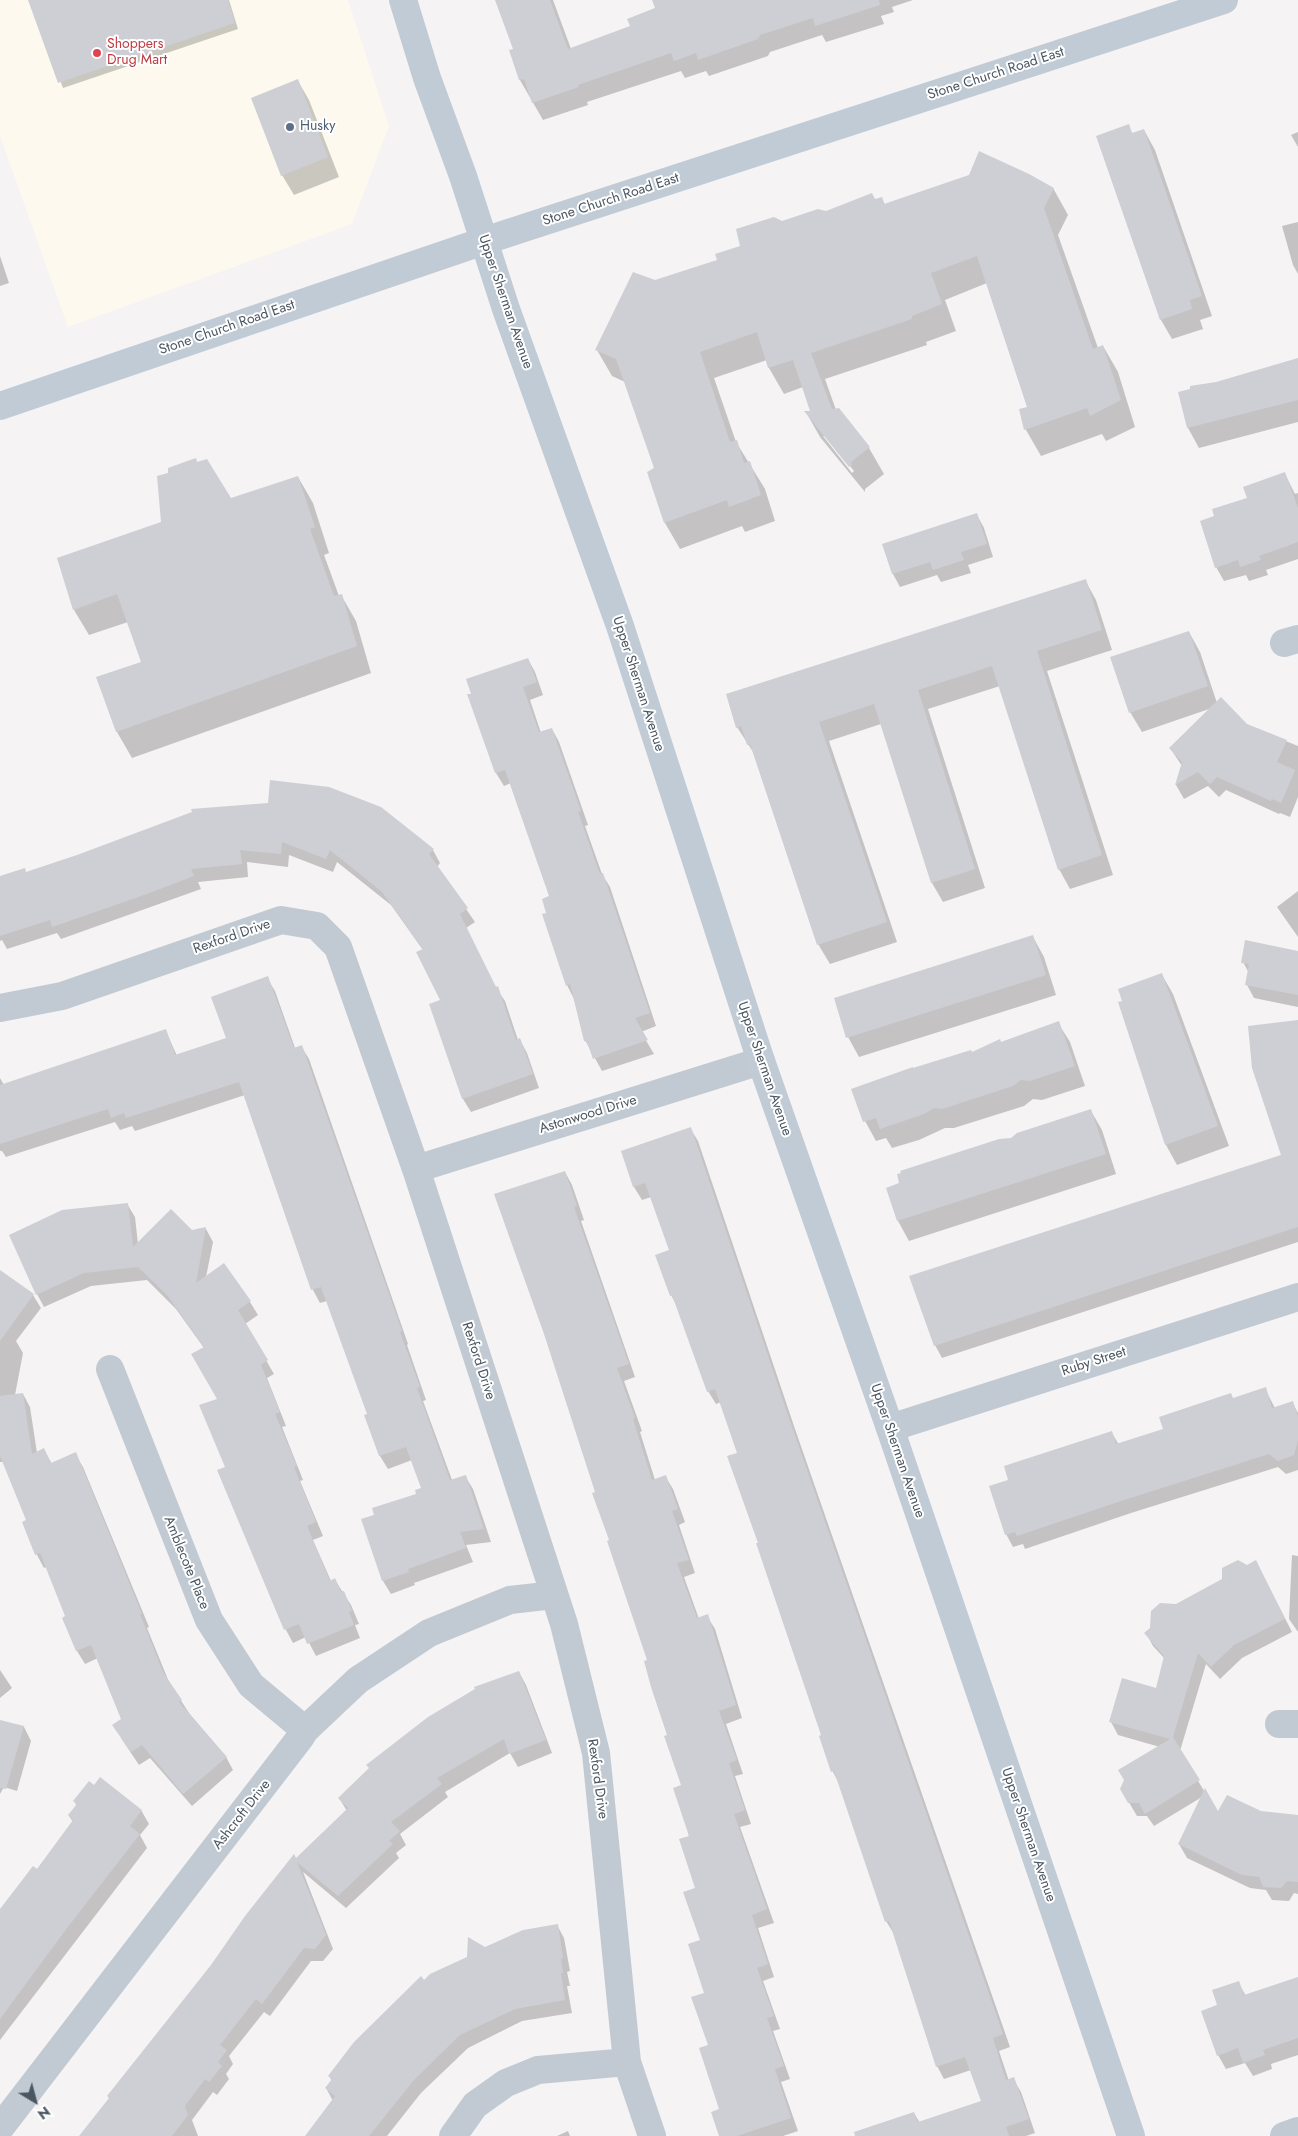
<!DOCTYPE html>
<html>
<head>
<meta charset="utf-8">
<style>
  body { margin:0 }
  #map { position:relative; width:1298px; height:2136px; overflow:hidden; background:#f5f3f3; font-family:Jost,sans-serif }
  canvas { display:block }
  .north { position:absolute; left:10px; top:2076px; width:50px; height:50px; -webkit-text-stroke:4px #fff; paint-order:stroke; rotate:143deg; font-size:14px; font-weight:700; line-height:20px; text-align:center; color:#4a5661 }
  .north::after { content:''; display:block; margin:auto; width:18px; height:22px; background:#4a5661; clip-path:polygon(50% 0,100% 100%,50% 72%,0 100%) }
</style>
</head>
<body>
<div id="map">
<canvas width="1298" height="2136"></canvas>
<div class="north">N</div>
</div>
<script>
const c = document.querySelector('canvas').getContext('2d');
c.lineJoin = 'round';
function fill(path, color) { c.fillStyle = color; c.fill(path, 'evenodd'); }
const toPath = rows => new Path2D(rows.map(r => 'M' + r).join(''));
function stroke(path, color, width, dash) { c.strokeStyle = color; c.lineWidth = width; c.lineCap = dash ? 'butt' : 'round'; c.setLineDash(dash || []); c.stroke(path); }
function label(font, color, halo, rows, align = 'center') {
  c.font = font + ' Jost,sans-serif'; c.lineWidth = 4; c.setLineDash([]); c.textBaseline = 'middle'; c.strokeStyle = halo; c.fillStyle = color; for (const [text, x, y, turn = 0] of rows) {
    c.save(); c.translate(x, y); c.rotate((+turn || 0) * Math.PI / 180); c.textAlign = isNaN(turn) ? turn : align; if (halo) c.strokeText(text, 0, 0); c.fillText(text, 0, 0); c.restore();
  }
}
fill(toPath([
  [0,0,348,0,389,126,352,224,68,327,0,136]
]), '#fdf9ef');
fill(toPath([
  [30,0,229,0,238,29,63,88],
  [496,0,553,0,571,49,632,27,657,9,654,0,913,0,892,7,894,12,881,16,884,24,826,42,822,35,770,52,768,56,709,76,706,71,685,78,681,71,587,102,588,105,543,120,520,80,511,51,514,50],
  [298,81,309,100,339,177,294,195,282,175],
  [1128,126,1133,134,1144,130,1155,150,1212,316,1200,320,1203,329,1172,339,1161,320,1097,137],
  [1298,132,1298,147,1291,135],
  [1053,188,1068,215,1058,235,1098,348,1103,346,1118,372,1135,427,1106,441,1102,434,1041,456,1026,430,1020,410,1028,408,987,283,945,300,956,331,926,342,927,345,825,379,836,410,869,448,884,474,865,489,865,492,820,437,806,412,811,412,803,387,784,394,769,368,767,360,714,378,736,442,765,489,775,521,745,532,742,526,680,549,665,523,648,473,656,469,625,382,612,376,597,350,655,281,719,261,781,223,882,198,885,205],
  [823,436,826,436,854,471,852,473],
  [1298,222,1298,274,1293,265,1282,226],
  [0,256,9,283,0,286],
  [1298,359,1298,422,1199,448,1188,428,1216,383],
  [197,464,230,500,298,477,313,503,329,553,324,555,339,596,341,595,356,621,371,673,132,758,117,732,98,678,142,663,128,622,89,635,74,610,163,523],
  [1285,474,1295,494,1298,493,1298,559,1266,570,1268,575,1249,581,1246,575,1224,581,1216,567,1216,516,1249,499],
  [977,515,984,528,993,557,968,565,971,573,941,582,937,575,900,587,893,574,884,545],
  [1085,580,1096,600,1112,650,1047,671,1113,875,1070,889,1059,869,1000,686,928,709,985,888,943,902,932,883,881,724,829,741,897,942,830,964,818,944,755,755,737,727],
  [1189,632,1200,652,1217,703,1246,725,1298,746,1298,797,1290,817,1280,813,1279,814,1226,790,1219,797,1208,786,1184,799,1176,785,1182,766,1170,748,1212,708,1142,732,1130,712],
  [528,659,535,672,543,695,530,700,541,733,552,729,559,742,588,825,585,826,602,874,610,887,656,1026,641,1032,654,1054,602,1071,585,1040,574,999,567,985,548,914,550,897,511,783,504,786,496,773,469,695],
  [193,813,433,850,440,863,437,867,475,922,466,928,496,988,505,1001,518,1040,520,1040,527,1053,539,1088,471,1112,463,1099,431,1004,442,1001,423,950,391,905,337,862,333,872,289,855,288,867,247,862,248,877,198,882,201,889,61,939,57,933,7,949,2,940,0,941,0,878,26,873,130,838],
  [1298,891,1298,937,1277,907],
  [1033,937,1044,957,1056,995,859,1057,848,1037],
  [1298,952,1298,1007,1254,998,1247,985,1249,973,1243,962],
  [1162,975,1173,994,1229,1146,1177,1165,1166,1145,1120,1003],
  [267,978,275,991,295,1048,301,1046,309,1059,408,1344,407,1345,426,1400,423,1401,452,1480,465,1476,473,1489,491,1542,466,1545,473,1562,414,1583,415,1585,391,1594,383,1581,376,1515,418,1494,423,1489,412,1460,388,1469,380,1456,366,1416,369,1415,327,1301,320,1303,313,1290,245,1095,135,1131,132,1126,120,1130,115,1122,6,1157,2,1151,0,1151,0,1078,4,1085,166,1031,177,1056,227,1039],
  [1298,1021,1298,1242,942,1358,935,1345,1282,1156],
  [1058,1023,1070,1042,1085,1086,1042,1100,1033,1099,1024,1106,954,1128,945,1128,919,1140,892,1148,886,1138,876,1141,865,1121,913,1070,971,1054],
  [1091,1111,1102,1130,1116,1174,909,1241,898,1221,887,1189,1011,1139],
  [690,1128,698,1141,795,1429,1010,2047,999,2051,1009,2081,1013,2079,1021,2092,1035,2133,1026,2136,879,2136,914,2113,920,2123,983,2102,971,2070,944,2079,937,2066,894,1934,886,1921,840,1785,833,1772,821,1737,823,1736,759,1544,738,1453,721,1402,716,1404,708,1391,678,1308,671,1295,670,1251,651,1197,642,1200,634,1187,622,1151],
  [565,1172,572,1185,584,1220,581,1221,635,1377,624,1381,642,1431,640,1432,655,1480,665,1476,673,1489,685,1522,679,1525,695,1573,684,1577,699,1619,707,1616,715,1629,742,1718,726,1724,743,1774,735,1776,751,1824,740,1827,774,1923,758,1928,774,1977,763,1981,780,2029,773,2031,790,2079,781,2082,798,2131,783,2136,720,2136,720,2110,709,2046,696,1889,682,1786,648,1661,597,1493],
  [127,1204,135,1217,138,1244,206,1229,213,1242,206,1277,250,1302,258,1315,245,1324,274,1374,267,1378,286,1426,282,1427,303,1480,300,1481,323,1536,313,1540,331,1581,335,1580,351,1605,359,1624,355,1625,360,1638,316,1656,306,1637,293,1643,286,1630,219,1471,226,1468,219,1400,204,1348,176,1309,147,1280,91,1286,44,1307,37,1294],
  [0,1271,33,1295,41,1308,16,1341,23,1353,15,1395,23,1394,30,1407,37,1453,44,1450,52,1464,75,1454,83,1467,149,1627,147,1628,169,1682,189,1713,226,1757,233,1770,192,1806,150,1758,139,1765,121,1738,123,1719,98,1658,85,1664,77,1651,64,1618,67,1617,46,1567,44,1568,37,1555,23,1522,28,1521,4,1462,0,1462],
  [1265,1389,1275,1408,1292,1402,1298,1413,1298,1470,1286,1474,1278,1467,1131,1513,1025,1549,1023,1544,1013,1547,1006,1534,1009,1481,1112,1433,1119,1445,1164,1430,1233,1399],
  [1292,1555,1298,1556,1298,1632,1289,1619],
  [1263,1575,1292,1632,1242,1658,1220,1679,1206,1664,1180,1751,1218,1814,1261,1813,1298,1816,1298,1894,1294,1893,1289,1901,1272,1900,1266,1890,1250,1888,1187,1858,1179,1844,1202,1797,1154,1826,1147,1816,1137,1816,1121,1789,1160,1747,1118,1735,1111,1722,1157,1690,1165,1659,1153,1646,1146,1633,1176,1605],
  [0,1670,12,1688,0,1698],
  [519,1672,526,1685,552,1753,518,1767,510,1753,445,1792,448,1797,400,1834,406,1845,396,1853,399,1858,346,1908,303,1872,333,1949,323,1961,311,1961,270,2016,264,2012,229,2056,233,2064,226,2074,229,2079,217,2095,213,2092,192,2120,198,2136,81,2136,296,1859,347,1811,339,1798],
  [0,1721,24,1727,31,1741,17,1791,4,1787,0,1794],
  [74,1801,141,1810,149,1824,140,1835,147,1848,0,2040,0,1918,73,1822,69,1816,77,1806],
  [557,1925,564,1938,570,1971,567,1972,570,1986,567,1986,572,2013,522,2021,468,2048,421,2093,387,2136,306,2136,333,2101,326,2088,332,2081,329,2076,424,1981,484,1949],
  [1298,1978,1298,2055,1271,2064,1272,2069,1253,2076,1245,2063,1226,2069,1218,2055,1219,2006,1238,1982,1246,1996],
  [568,2131,570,2136,557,2136]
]), '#0003');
fill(toPath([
  [28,0,228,0,235,23,58,83],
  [495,0,550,0,568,49,630,26,627,19,655,8,652,0,879,0,880,5,815,26,813,18,760,35,758,39,698,60,696,53,674,61,671,53,578,85,579,87,532,103,524,79,519,80,509,50,513,49],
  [298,79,328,157,281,176,251,98],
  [1129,124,1132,133,1144,129,1202,296,1190,300,1192,309,1160,320,1096,136],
  [979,151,1029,174,1054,188,1044,208,1093,349,1103,345,1121,400,1090,416,1087,408,1024,430,1019,409,1027,407,977,256,931,273,942,304,912,316,912,319,811,353,832,409,839,408,870,447,851,462,852,465,849,467,804,411,810,411,793,360,768,368,757,332,700,352,730,442,737,440,744,463,750,461,761,495,729,507,727,500,664,523,647,472,654,468,616,359,595,350,633,272,655,280,717,260,715,254,740,246,736,229,774,217,782,221,818,209,826,211,872,193,875,199,882,197,884,204,969,175],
  [1298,358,1298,400,1187,428,1178,392,1190,389,1190,386,1216,382],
  [196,458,197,462,207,459,231,498,298,476,315,527,310,529,334,596,342,594,357,646,116,732,96,677,141,662,117,594,73,610,57,558,161,522,157,476,168,473,168,468],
  [1285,472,1298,508,1298,542,1259,556,1261,560,1240,567,1238,560,1215,568,1200,521,1214,516,1212,509,1247,498,1243,487],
  [977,513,987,544,961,552,964,560,933,570,930,562,892,574,882,544],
  [1086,579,1102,630,1037,651,1102,855,1058,870,992,666,918,690,975,869,931,883,874,704,819,722,887,922,817,945,750,744,747,745,741,726,736,728,726,694],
  [1189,631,1208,686,1129,713,1110,657],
  [528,658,537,682,523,687,539,732,552,728,581,811,578,812,600,874,603,873,650,1013,635,1018,648,1040,593,1059,587,1042,584,1041,570,984,566,986,542,914,546,913,542,899,549,896,505,770,495,773,467,694,471,694,466,679],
  [1221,697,1247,724,1287,740,1277,762,1295,770,1281,803,1272,799,1271,801,1217,777,1210,784,1198,772,1175,785,1182,762,1169,748],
  [270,780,329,787,381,807,434,849,429,854,468,908,460,914,496,987,498,986,516,1040,520,1038,533,1074,462,1099,429,1004,440,1000,416,952,423,949,382,892,330,850,326,859,282,842,281,854,240,850,242,864,191,869,194,876,144,895,52,927,50,920,0,936,0,876,25,868,26,872,77,855,192,812,191,809,268,803],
  [1033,935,1046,975,846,1038,834,998],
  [1245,940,1298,951,1298,995,1245,985,1249,964,1241,963],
  [1162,973,1218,1126,1165,1145,1118,1002,1122,1001,1118,989],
  [268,976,294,1048,302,1045,402,1331,400,1332,420,1387,417,1388,450,1480,466,1475,484,1529,460,1532,466,1548,408,1569,409,1572,382,1581,361,1519,374,1515,372,1508,416,1494,415,1490,421,1488,406,1447,379,1456,364,1415,367,1414,321,1287,311,1290,239,1082,126,1118,124,1113,111,1118,108,1109,0,1144,0,1085,166,1029,175,1055,226,1038,211,997],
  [1298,1020,1298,1227,934,1346,909,1276,1281,1155,1252,1068,1248,1026],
  [1059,1021,1075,1066,1030,1081,1021,1080,1013,1086,942,1109,934,1108,924,1114,880,1129,876,1118,863,1122,851,1089,913,1067,913,1068,971,1050,972,1052,1000,1039,1001,1042],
  [1091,1109,1106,1154,897,1221,886,1188,899,1183,897,1174,901,1173,900,1171,999,1139,1011,1138,1017,1133],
  [691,1127,788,1415,1003,2034,993,2038,1006,2080,1014,2077,1029,2119,1006,2127,1009,2136,855,2136,854,2132,914,2112,918,2122,981,2101,965,2057,936,2067,889,1921,885,1922,834,1771,831,1772,819,1736,821,1735,756,1543,758,1543,727,1456,737,1453,715,1389,707,1392,672,1295,670,1296,655,1255,669,1250,645,1183,633,1187,621,1151],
  [565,1171,577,1206,574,1207,629,1364,617,1368,635,1418,633,1419,652,1480,666,1475,678,1509,672,1511,689,1560,677,1563,697,1618,708,1614,736,1705,719,1711,737,1760,729,1763,745,1810,734,1814,767,1909,752,1915,768,1964,757,1968,774,2016,767,2018,784,2066,775,2069,791,2118,737,2136,719,2136,711,2112,719,2109,699,2048,708,2045,691,1997,704,1993,688,1944,700,1940,683,1892,695,1888,679,1839,689,1836,673,1788,681,1785,664,1736,667,1735,651,1687,644,1661,647,1660,607,1541,609,1540,592,1493,595,1492,544,1334,494,1194],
  [128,1203,133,1247,171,1209,192,1230,206,1227,196,1283,224,1263,251,1301,238,1310,268,1360,261,1365,280,1412,275,1414,297,1466,294,1467,316,1522,307,1526,330,1581,335,1578,341,1592,344,1591,352,1611,349,1612,354,1625,307,1644,299,1624,284,1630,217,1470,225,1467,199,1405,217,1399,191,1354,204,1347,167,1295,138,1267,84,1273,36,1295,9,1235,62,1210],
  [0,1270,34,1294,0,1341],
  [1266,1387,1272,1408,1293,1401,1298,1417,1298,1440,1294,1455,1278,1461,1269,1454,1124,1500,1017,1536,1015,1532,1005,1535,989,1486,1008,1480,1004,1466,1112,1431,1116,1444,1163,1429,1159,1417,1231,1393,1233,1398],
  [23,1393,32,1454,44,1448,51,1463,76,1452,142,1614,140,1614,163,1672,182,1700,179,1702,227,1757,183,1794,142,1745,131,1752,112,1725,121,1719,91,1645,76,1651,62,1618,65,1616,40,1553,35,1555,22,1522,26,1520,0,1456,0,1396],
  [1238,1560,1247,1565,1256,1560,1285,1619,1234,1645,1211,1667,1198,1653,1173,1737,1200,1780,1145,1814,1139,1803,1128,1803,1120,1789,1124,1780,1118,1770,1170,1739,1109,1722,1122,1678,1156,1688,1164,1656,1144,1633,1150,1628,1151,1611,1160,1603,1176,1604,1222,1579,1222,1568],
  [519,1671,546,1740,509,1754,504,1739,437,1778,442,1784,391,1822,400,1831,389,1841,393,1844,338,1896,297,1862,326,1935,315,1949,304,1948,262,2004,256,1999,220,2045,227,2050,218,2062,222,2066,209,2082,205,2079,185,2106,188,2115,172,2136,79,2136,109,2098,107,2096,211,1965,245,1916,294,1854,296,1858,348,1808,338,1798,369,1768,366,1765,428,1717,475,1689,474,1687],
  [0,1720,24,1726,6,1789,0,1788],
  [100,1777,142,1810,130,1826,140,1834,67,1928,0,2019,0,1909,33,1866,37,1869,73,1820,68,1815,77,1804,73,1801,89,1781,94,1785],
  [1205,1788,1218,1811,1227,1795,1261,1811,1298,1815,1298,1882,1287,1881,1281,1888,1263,1887,1259,1877,1242,1875,1178,1844],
  [558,1924,563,1958,561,1959,563,1973,561,1973,565,2000,515,2009,460,2035,414,2080,369,2136,305,2136,335,2096,325,2088,332,2079,328,2076,354,2042,421,1976,424,1980,430,1974,467,1957,468,1937,485,1947,523,1930],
  [1298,1977,1298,2038,1263,2050,1265,2055,1243,2063,1238,2048,1217,2056,1201,2011,1217,2005,1212,1990,1239,1981,1244,1995]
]), '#cdcfd5');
stroke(toPath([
  [1284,643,1298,639],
  [0,1008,62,996,281,920,317,926,338,947,416,1169,564,1624,596,1753,627,2062,652,2136],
  [416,1169,761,1061],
  [110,1369,209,1620,251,1685,305,1730],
  [890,1428,1298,1297],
  [1279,1724,1298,1724],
  [0,2128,300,1738,305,1730,358,1680,429,1633,510,1600,554,1595],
  [453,2136,475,2105,506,2083,538,2070,627,2062],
  [1284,2136,1298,2131]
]), '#c1cad2', 28);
stroke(toPath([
  [403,0,427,78,463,176,506,309,620,626,761,1061,890,1428,1131,2136],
  [0,406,484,241,1224,0]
]), '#c1cbd6', 28);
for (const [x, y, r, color] of [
  [97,53,5,"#e0444e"],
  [290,127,5,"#5c6f8a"]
]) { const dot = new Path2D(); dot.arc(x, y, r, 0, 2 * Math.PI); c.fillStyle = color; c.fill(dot); stroke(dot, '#fff', 2); }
label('14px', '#be3a42', '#fff', [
  ["Shoppers",107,45],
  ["Drug Mart",107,61]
], 'left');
label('14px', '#4a5661', '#fff', [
  ["Stone Church Road East",996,74,-18],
  ["Stone Church Road East",611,200,-18],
  ["Upper Sherman Avenue",505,302,71],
  ["Stone Church Road East",227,328,-19],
  ["Upper Sherman Avenue",638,684,72],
  ["Rexford Drive",232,937,-19],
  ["Upper Sherman Avenue",764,1069,71],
  ["Astonwood Drive",588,1115,-17],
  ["Rexford Drive",478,1361,72],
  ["Ruby Street",1094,1362,-18],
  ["Upper Sherman Avenue",897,1451,71],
  ["Amblecote Place",186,1563,68],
  ["Rexford Drive",597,1779,82],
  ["Ashcroft Drive",242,1815,-52],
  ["Upper Sherman Avenue",1028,1835,71]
]);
label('14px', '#4e5e75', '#fff', [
  ["Husky",300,127]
], 'left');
</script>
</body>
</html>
